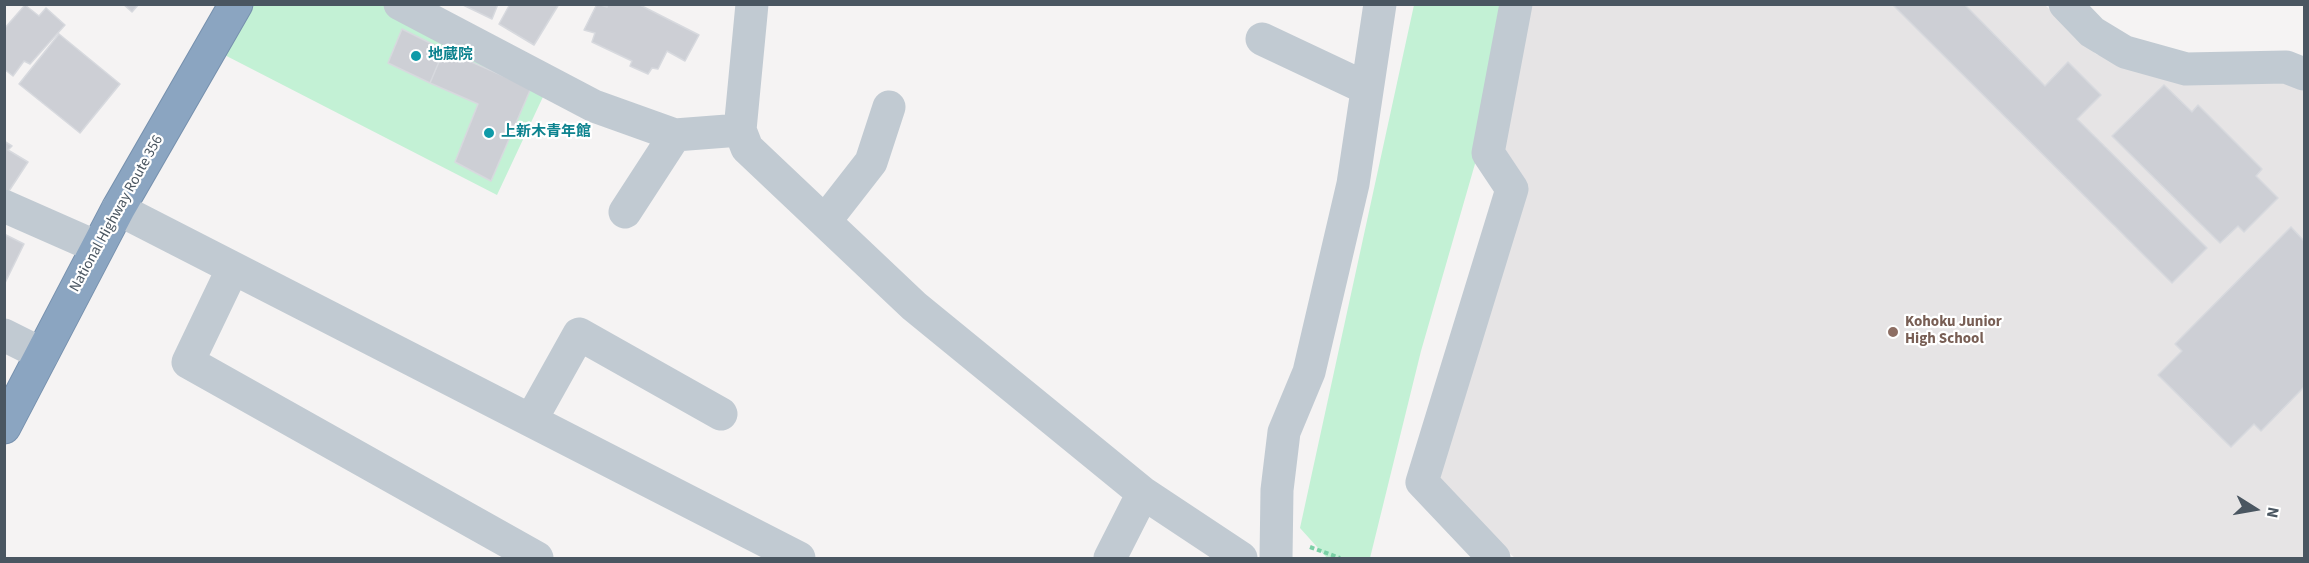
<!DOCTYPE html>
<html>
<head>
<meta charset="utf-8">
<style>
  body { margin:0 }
  #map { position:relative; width:2309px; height:563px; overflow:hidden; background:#f5f3f3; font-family:"Source Sans 3",sans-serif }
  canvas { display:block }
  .frame { position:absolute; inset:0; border:6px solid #4a5661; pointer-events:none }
  .north { position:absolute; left:2225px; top:479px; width:60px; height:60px; -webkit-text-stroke:4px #fff; paint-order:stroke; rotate:101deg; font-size:16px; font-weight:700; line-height:24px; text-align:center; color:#4a5661 }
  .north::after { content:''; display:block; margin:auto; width:21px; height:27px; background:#4a5661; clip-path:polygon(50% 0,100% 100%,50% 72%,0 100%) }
</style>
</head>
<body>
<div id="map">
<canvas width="2309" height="563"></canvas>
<div class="frame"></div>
<div class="north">N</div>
</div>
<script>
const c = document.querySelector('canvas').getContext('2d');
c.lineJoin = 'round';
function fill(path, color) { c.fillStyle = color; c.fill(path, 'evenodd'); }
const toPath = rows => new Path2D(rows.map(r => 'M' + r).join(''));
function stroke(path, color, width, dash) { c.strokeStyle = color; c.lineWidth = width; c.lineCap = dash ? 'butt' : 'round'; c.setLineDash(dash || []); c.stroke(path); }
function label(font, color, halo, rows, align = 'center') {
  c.font = font + ' "Source Sans 3","Noto Sans JP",sans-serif'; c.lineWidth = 4.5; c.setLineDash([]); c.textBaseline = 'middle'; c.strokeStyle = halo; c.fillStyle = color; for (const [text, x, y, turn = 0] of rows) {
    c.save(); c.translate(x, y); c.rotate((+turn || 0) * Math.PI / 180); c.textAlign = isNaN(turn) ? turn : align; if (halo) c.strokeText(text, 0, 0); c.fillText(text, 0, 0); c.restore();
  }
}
fill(toPath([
  [1529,5,2045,5,2096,54,2191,82,2289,78,2304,87,2304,558,1515,558,1484,531,1436,477,1528,187,1501,151]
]), '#e6e4e5');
fill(toPath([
  [236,5,400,5,549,84,497,195,211,48],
  [1414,5,1506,5,1496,91,1421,351,1370,558,1327,558,1300,528]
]), '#c3f1d5');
const building = toPath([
  [123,4,139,4,132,12,123,4],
  [461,4,498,4,492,19,461,4],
  [510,4,559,4,534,45,499,24,510,4],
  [597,4,607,7,608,4,638,4,699,35,685,61,667,51,658,69,652,68,648,74,630,66,632,61,592,42,595,33,584,30,597,4],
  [1892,4,1964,4,2045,86,2068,62,2101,95,2077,119,2207,248,2172,283,1892,4],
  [25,5,39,16,46,8,65,25,30,64,24,61,13,76,4,69,4,29,25,5],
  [402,29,444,50,430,83,388,63,402,29],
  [59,34,120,84,80,133,19,84,59,34],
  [444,50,531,88,491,181,455,162,478,104,430,83,444,50],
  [2164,85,2192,112,2198,105,2262,169,2256,176,2278,198,2244,232,2238,226,2220,243,2112,136,2164,85],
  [4,141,12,146,8,150,28,162,7,194,4,192,4,141],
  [2291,227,2304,241,2304,387,2261,431,2254,424,2231,447,2158,375,2182,351,2175,344,2291,227],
  [4,234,24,244,4,285,4,234]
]);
fill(building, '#cdcfd5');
stroke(building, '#d7d9de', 1.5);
const highway = toPath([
  [4,427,118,209,236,4]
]);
stroke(highway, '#7690ad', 35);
stroke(toPath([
  [1310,547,1340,558]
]), '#7ad0a6', 4, [4.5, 3]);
stroke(toPath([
  [400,4,594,106,675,135,740,130],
  [752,4,740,130,747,148,914,306,1143,493,1241,558],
  [2065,4,2092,32,2125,52,2186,69,2286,67,2304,74],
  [1262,39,1366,88],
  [4,206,97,247],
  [118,209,799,558],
  [625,212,675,135],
  [825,221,871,162,889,107],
  [233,268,188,362,537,558],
  [4,335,42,354],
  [531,420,579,334,721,414],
  [1110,558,1143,493],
  [1276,558,1277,490,1284,432,1309,372,1353,184,1380,4],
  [1494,558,1422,482,1512,189,1488,153,1516,4]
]), '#c1cad2', 33);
stroke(highway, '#8ba5c1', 33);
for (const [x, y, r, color] of [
  [416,56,6,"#0f9aa8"],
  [489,133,6,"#0f9aa8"],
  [1893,332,6,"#8d6e63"]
]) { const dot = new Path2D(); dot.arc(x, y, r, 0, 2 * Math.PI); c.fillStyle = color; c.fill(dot); stroke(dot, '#fff', 2); }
label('bold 15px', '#0d838f', '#fff', [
  ["地蔵院",428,56],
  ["上新木青年館",501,133]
], 'left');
label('15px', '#4a5661', '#fff', [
  ["National Highway Route 356",117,214,-61]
]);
label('bold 15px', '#785e54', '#fff', [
  ["Kohoku Junior",1905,323],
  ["High School",1905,340]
], 'left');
</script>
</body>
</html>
